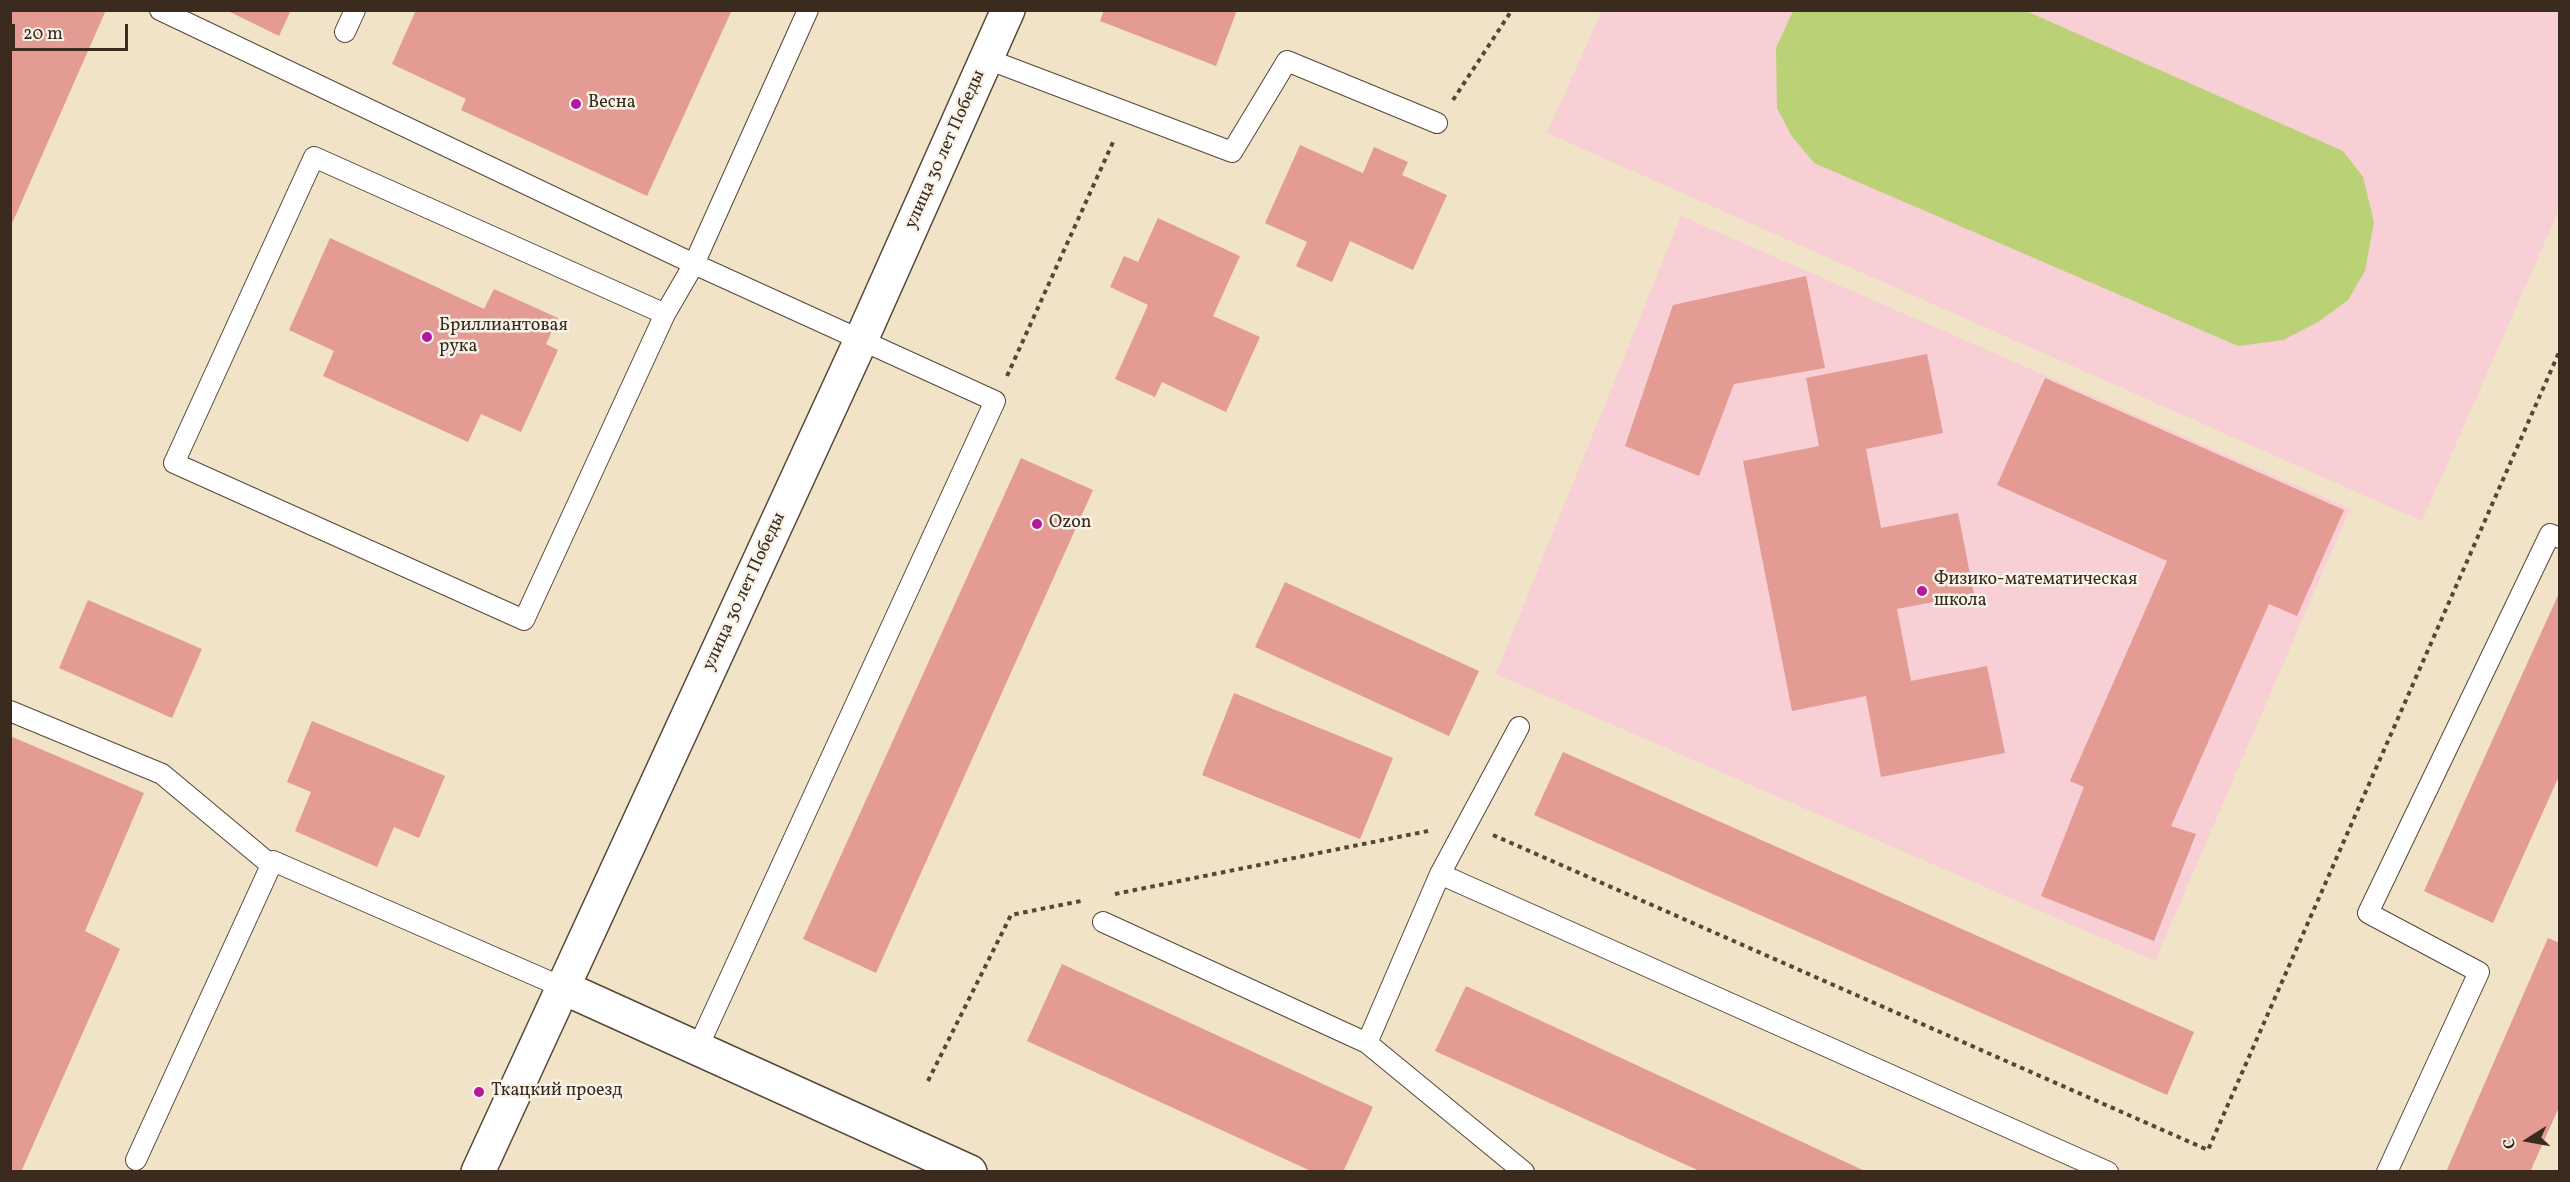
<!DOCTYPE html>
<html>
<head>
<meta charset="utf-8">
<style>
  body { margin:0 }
  #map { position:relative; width:2570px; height:1182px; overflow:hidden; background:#f0e3c7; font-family:Vollkorn,serif }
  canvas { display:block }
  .frame { position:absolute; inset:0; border:12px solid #3b2a1e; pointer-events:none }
  .north { position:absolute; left:2498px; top:1110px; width:60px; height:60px; -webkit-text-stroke:4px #f7f3e8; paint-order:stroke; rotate:259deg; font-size:16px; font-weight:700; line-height:24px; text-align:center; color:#3b2a1e }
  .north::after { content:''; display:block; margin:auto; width:21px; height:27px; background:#3b2a1e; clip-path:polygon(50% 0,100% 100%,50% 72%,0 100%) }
  .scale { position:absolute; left:12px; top:24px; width:116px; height:27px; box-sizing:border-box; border:3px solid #3b2a1e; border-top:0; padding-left:8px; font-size:18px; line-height:21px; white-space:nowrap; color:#3b2a1e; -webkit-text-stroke:4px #f7f3e8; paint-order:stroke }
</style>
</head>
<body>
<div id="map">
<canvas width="2570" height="1182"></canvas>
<div class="frame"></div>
<div class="north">С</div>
<div class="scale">20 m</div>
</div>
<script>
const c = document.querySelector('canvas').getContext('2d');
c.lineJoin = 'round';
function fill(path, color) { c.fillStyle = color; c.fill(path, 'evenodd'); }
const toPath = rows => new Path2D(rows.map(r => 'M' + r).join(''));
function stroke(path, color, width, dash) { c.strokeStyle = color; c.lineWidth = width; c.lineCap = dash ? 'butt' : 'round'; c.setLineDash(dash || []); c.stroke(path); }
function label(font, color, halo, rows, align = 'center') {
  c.font = font + ' Vollkorn,serif'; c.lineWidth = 5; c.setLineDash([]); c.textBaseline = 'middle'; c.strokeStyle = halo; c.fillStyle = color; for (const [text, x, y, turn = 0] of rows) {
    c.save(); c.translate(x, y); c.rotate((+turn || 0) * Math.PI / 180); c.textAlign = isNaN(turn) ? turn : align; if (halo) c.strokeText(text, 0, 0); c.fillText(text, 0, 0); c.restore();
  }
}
fill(toPath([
  [1602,11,2559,11,2559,210,2422,521,1547,133],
  [1681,216,2350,509,2155,961,1496,674]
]), '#f7cfd4');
fill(toPath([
  [1793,11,2026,11,2343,151,2363,177,2374,222,2365,271,2348,300,2318,322,2283,340,2238,346,1814,163,1791,135,1777,108,1776,48]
]), '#bad175');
fill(toPath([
  [10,10,106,10,10,228],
  [226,10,291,10,279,36],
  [416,10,732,10,647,196,461,110,466,99,392,64],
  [1104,10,1237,10,1216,66,1100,21],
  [1300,145,1363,173,1374,147,1408,162,1402,175,1447,195,1413,270,1350,241,1332,282,1296,266,1307,242,1265,223],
  [1158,218,1240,256,1213,316,1260,337,1226,412,1162,382,1155,397,1115,379,1148,305,1110,287,1124,256,1138,262],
  [330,238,484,309,494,289,558,318,546,344,558,350,521,432,481,414,468,442,323,376,334,351,289,330],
  [1806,276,1825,368,1734,384,1699,476,1625,446,1673,305],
  [1927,354,1943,433,1866,449,1881,528,1958,513,1974,594,1897,609,1911,681,1987,666,2005,753,1881,777,1866,696,1792,711,1743,461,1819,446,1806,378],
  [2045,378,2344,510,2297,616,2269,604,2171,826,2196,834,2154,941,2041,896,2084,787,2070,781,2167,561,1997,485],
  [1021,458,1093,490,876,973,803,939],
  [1285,582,1479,671,1449,736,1255,647],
  [2560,591,2560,774,2493,923,2424,891],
  [88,600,202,649,172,718,59,668],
  [1234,693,1393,758,1360,839,1202,775],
  [312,721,445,776,419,838,394,827,377,867,295,831,311,792,287,782],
  [10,736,144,793,85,931,120,949,21,1172,10,1172],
  [1563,752,2194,1032,2167,1095,1534,815],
  [2548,938,2560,943,2560,1105,2530,1172,2446,1172],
  [1062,964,1373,1107,1343,1172,1313,1172,1027,1041],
  [1466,986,1867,1172,1702,1172,1435,1051]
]), '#e49b94');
const service = toPath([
  [160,10,694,264,665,314,524,620,174,463,314,157,665,314],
  [345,32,355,10],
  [987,59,1232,152,1287,61,1437,123],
  [10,711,162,774,271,865],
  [1519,727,1440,874,1367,1043,1524,1172],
  [1440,874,2108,1172],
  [1103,922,1367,1043],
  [698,1047,995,401,694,264,808,10],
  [136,1160,273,861,562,987],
  [2387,1172,2479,972,2368,913,2550,534,2560,538]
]);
const minor = toPath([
  [562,987,970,1172]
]);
const tertiary = toPath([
  [478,1172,861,340,1008,10]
]);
stroke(service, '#564637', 22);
stroke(minor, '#564637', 36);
stroke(tertiary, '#564637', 36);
stroke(toPath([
  [1453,100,1512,10],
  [1007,376,1114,140],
  [1493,835,2208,1150,2560,350],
  [1115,894,1428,831],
  [928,1081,1011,915,1081,901]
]), '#564637', 4, [4.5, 4.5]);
stroke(service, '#fff', 20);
stroke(minor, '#fff', 33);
stroke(tertiary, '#fff', 33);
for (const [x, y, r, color] of [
  [576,104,6,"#b5179e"],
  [427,337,6,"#b5179e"],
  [1037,524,6,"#b5179e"],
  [1922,591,6,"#b5179e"],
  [479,1092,6,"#b5179e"]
]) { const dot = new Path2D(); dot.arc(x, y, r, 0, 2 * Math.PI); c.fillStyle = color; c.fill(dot); stroke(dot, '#f7f3e8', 2); }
label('18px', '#3b2a1e', '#f7f3e8', [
  ["Весна",588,104],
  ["Бриллиантовая",439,327],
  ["рука",439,348],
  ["Ozon",1049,524],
  ["Физико-математическая",1934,581],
  ["школа",1934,602],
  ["Ткацкий проезд",491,1092]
], 'left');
label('18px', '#3b2a1e', '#f7f3e8', [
  ["улица 30 лет Победы",946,150,-66],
  ["улица 30 лет Победы",745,592,-65]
]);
</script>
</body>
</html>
